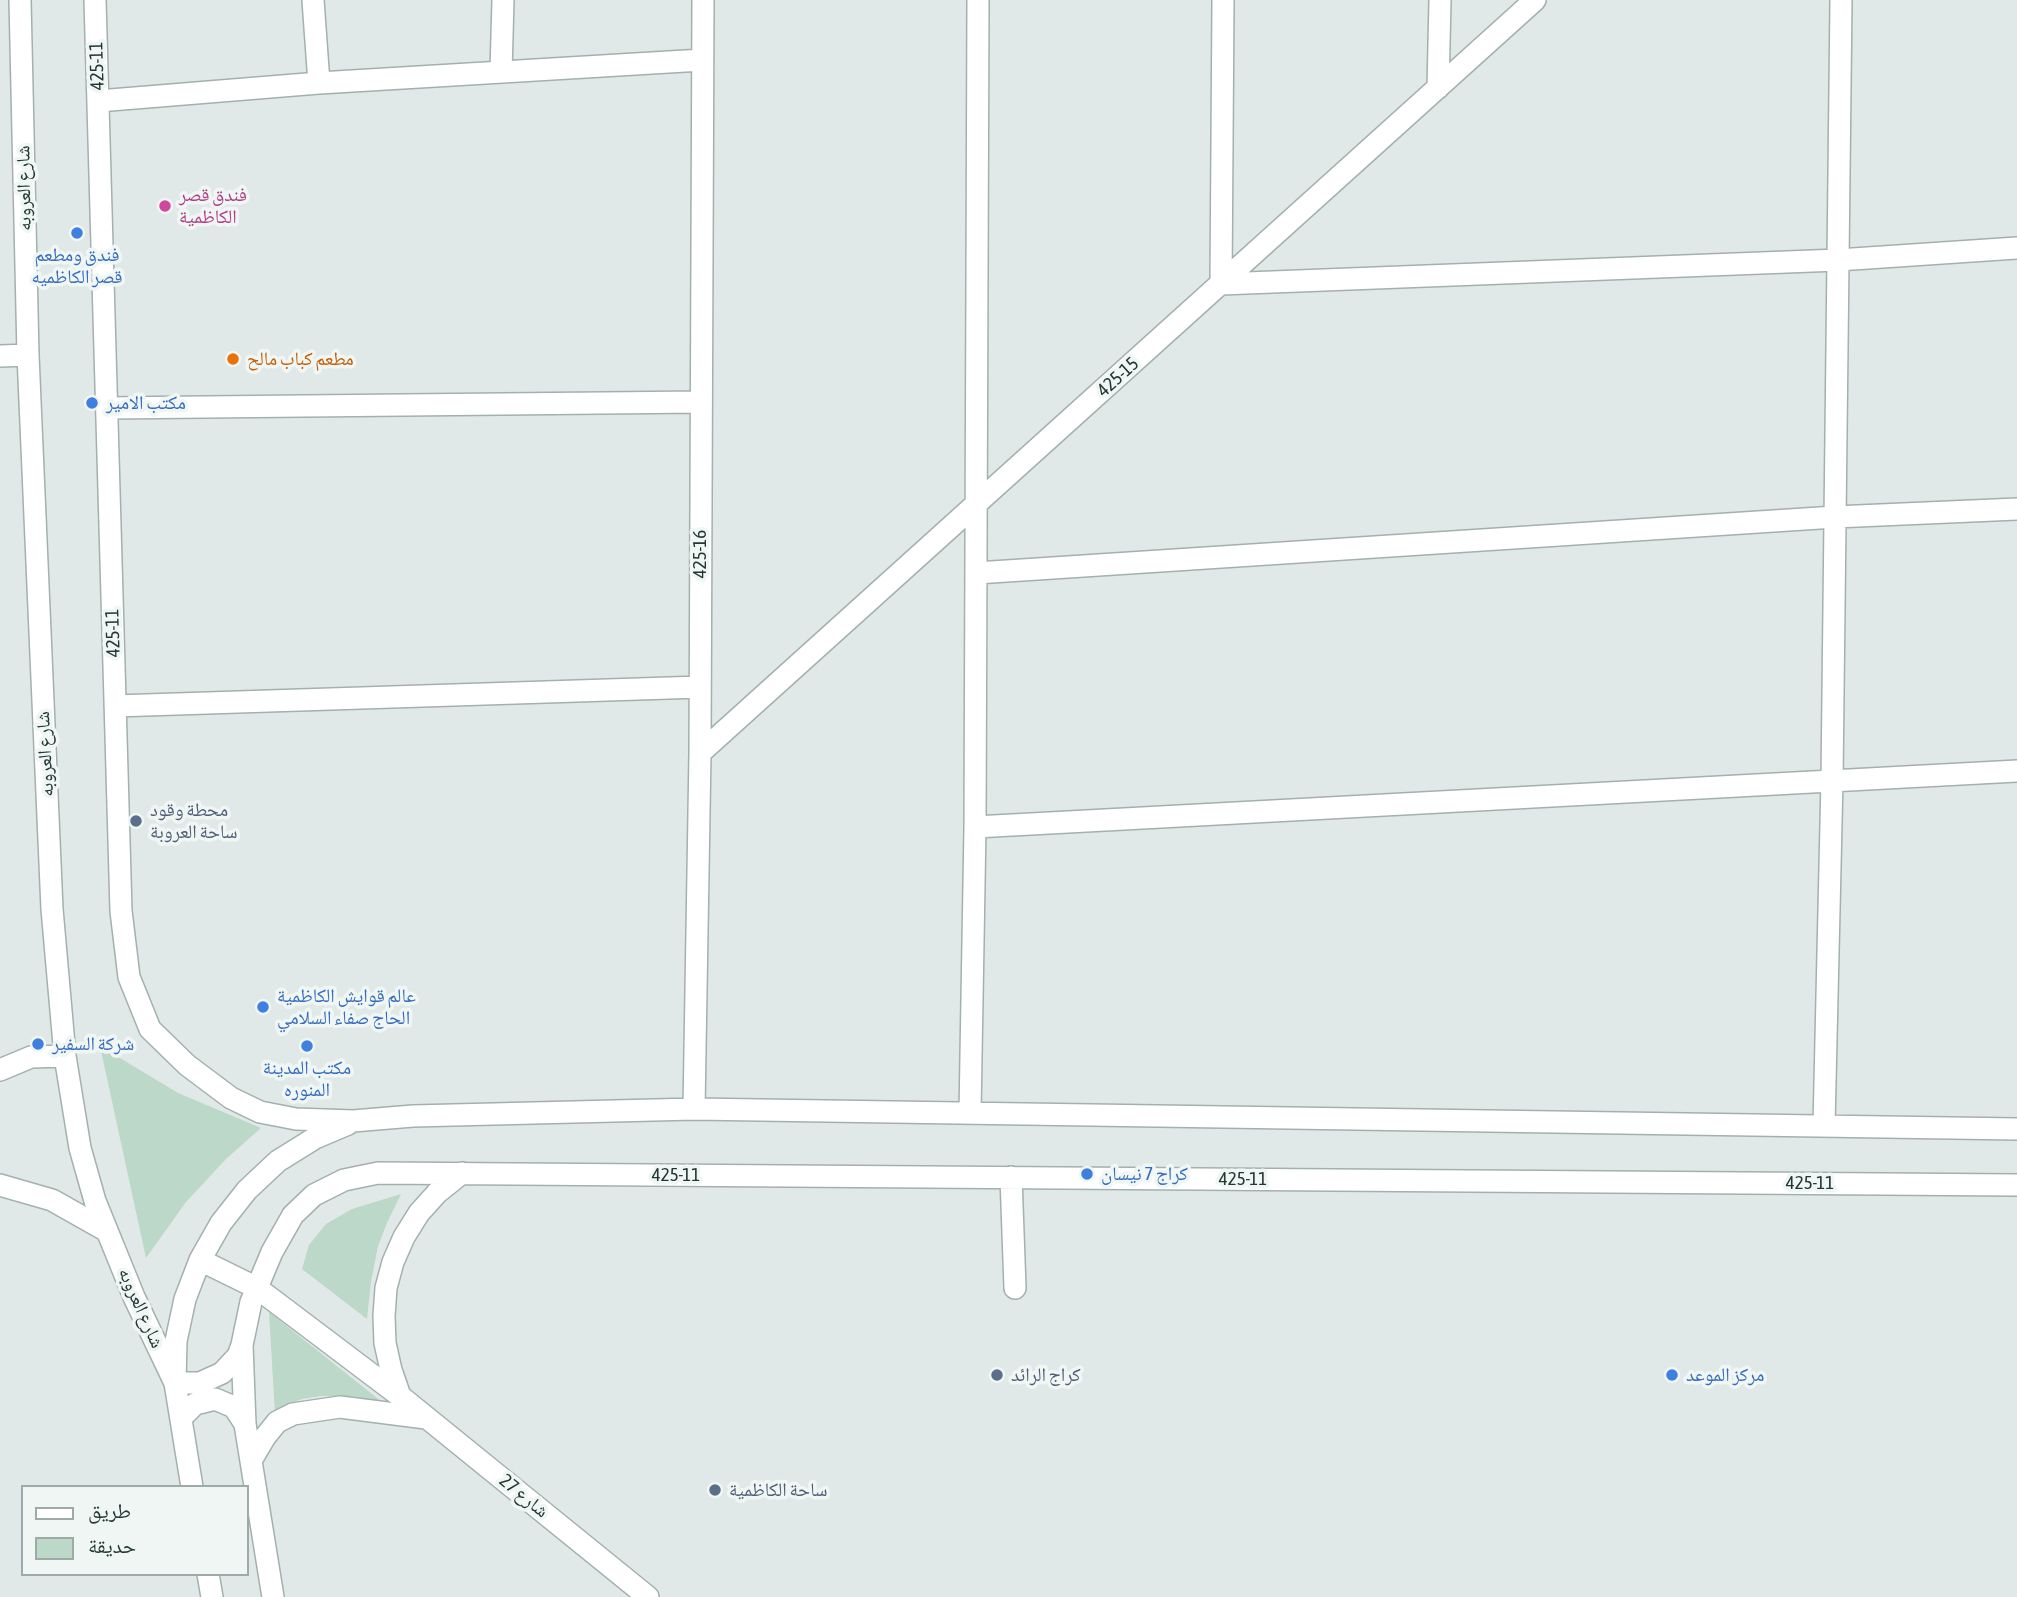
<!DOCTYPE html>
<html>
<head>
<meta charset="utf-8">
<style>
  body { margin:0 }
  #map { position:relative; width:2017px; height:1597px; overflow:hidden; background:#e0e9e7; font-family:"Asap Condensed","Noto Naskh Arabic",sans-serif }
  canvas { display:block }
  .legend { position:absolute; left:21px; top:1485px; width:228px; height:91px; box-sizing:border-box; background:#f0f6f4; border:2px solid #9eaaa8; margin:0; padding:9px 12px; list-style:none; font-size:21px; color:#233735 }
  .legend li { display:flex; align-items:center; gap:14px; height:35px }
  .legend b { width:35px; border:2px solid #9eaaa8 }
</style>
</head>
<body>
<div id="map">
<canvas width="2017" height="1597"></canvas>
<ul class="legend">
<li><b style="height:9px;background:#fff"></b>طريق</li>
<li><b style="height:19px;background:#bbd8c8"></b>حديقة</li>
</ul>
</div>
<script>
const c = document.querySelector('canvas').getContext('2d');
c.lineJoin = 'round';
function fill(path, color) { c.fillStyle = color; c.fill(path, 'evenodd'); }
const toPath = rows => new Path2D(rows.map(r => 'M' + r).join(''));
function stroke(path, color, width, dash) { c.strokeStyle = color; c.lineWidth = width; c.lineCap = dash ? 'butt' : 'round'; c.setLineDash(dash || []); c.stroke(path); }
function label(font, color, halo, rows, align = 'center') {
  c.font = font + ' "Asap Condensed","Noto Naskh Arabic",sans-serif'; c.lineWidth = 7; c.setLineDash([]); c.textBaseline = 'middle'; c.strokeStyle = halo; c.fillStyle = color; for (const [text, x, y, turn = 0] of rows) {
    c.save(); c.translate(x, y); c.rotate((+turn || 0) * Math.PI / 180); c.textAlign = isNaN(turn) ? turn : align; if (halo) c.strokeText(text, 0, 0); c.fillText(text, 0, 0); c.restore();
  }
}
fill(toPath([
  [100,1046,178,1093,261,1128,227,1158,186,1202,146,1258],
  [401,1194,387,1223,378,1246,371,1282,367,1319,302,1269,309,1245,326,1224,352,1209],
  [269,1312,382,1402,352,1396,321,1396,302,1399,284,1406,275,1414]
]), '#bbd8c8');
const minor = toPath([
  [20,0,28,355,52,909,65,1056,80,1148,95,1201,134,1297,175,1383,192,1487],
  [95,0,121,911,129,977,150,1029,187,1065,231,1098,260,1112,296,1119,353,1121,413,1116,694,1109,2017,1129],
  [313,0,319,83],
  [1223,0,1221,284,1838,260,2017,248],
  [501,72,503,0],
  [1438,88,1440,0],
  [98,101,319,83,702,60],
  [0,356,28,355],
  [107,408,701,402],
  [976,573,1835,517,2017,509],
  [115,706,700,687],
  [700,753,1535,0],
  [975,827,2017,771],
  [0,1070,31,1057,65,1056],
  [694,1109,700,753,703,0],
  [970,1113,975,827,978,0],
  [1824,1126,1832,780,1841,0],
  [1011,1177,1015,1288],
  [0,1185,52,1200,107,1231],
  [200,1260,257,1288,400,1396,648,1597],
  [242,1345,238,1356,222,1373,200,1383,175,1383,176,1341,185,1299,200,1260,221,1223,247,1190,278,1161,315,1138,348,1124],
  [400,1396,391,1370,385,1343,384,1316,386,1288,393,1262,404,1237,419,1213,437,1193,462,1173],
  [181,1418,195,1404,215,1399,234,1407,245,1424],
  [252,1459,265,1437,277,1422,293,1414,340,1407,426,1418],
  [208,1574,212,1597],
  [273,1597,245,1424,242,1345,251,1302,272,1252,293,1215,314,1195,344,1180,378,1173,2017,1185]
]);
stroke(minor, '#a4b0ae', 24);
stroke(minor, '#fff', 21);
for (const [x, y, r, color] of [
  [165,206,7,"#d1479c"],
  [77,233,7,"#3f7fe0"],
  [233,359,7,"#e8710a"],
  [92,403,7,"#3f7fe0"],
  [136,821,7,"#5c6f8a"],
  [263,1007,7,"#3f7fe0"],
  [38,1044,7,"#3f7fe0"],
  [307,1046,7,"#3f7fe0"],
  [1087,1174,7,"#3f7fe0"],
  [997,1375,7,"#5c6f8a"],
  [1672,1375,7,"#3f7fe0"],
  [715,1490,7,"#5c6f8a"]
]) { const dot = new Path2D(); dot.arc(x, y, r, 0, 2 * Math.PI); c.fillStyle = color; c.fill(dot); stroke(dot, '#f0f6f4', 2.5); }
label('19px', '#233735', '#f0f6f4', [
  ["425-11",97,66,-92],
  ["شارع العروبه",24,188,-91],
  ["425-15",1118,377,-42],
  ["425-16",700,554,-90],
  ["425-11",113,633,-92],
  ["شارع العروبه",45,754,-93],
  ["425-11",676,1175],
  ["425-11",1243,1179],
  ["425-11",1810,1183],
  ["شارع العروبه",141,1308,66],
  ["شارع 27",524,1496,39]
]);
label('19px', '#b23c85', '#f0f6f4', [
  ["فندق قصر",179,195],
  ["الكاظمية",179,217]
], 'left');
label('19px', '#366cbe', '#f0f6f4', [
  ["فندق ومطعم",77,255,"center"],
  ["قصر الكاظميه",77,277,"center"],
  ["مكتب الامير",106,403],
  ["عالم قوايش الكاظمية",277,996],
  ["الحاج صفاء السلامي",277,1018],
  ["شركة السفير",52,1044],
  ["مكتب المدينة",307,1068,"center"],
  ["المنوره",307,1090,"center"],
  ["كراج 7 نيسان",1101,1174],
  ["مركز الموعد",1686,1375]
], 'left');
label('19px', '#c56008', '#f0f6f4', [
  ["مطعم كباب مالح",247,359]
], 'left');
label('19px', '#4e5e75', '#f0f6f4', [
  ["محطة وقود",150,810],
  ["ساحة العروبة",150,832],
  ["كراج الرائد",1011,1375],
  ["ساحة الكاظمية",729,1490]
], 'left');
</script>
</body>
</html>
